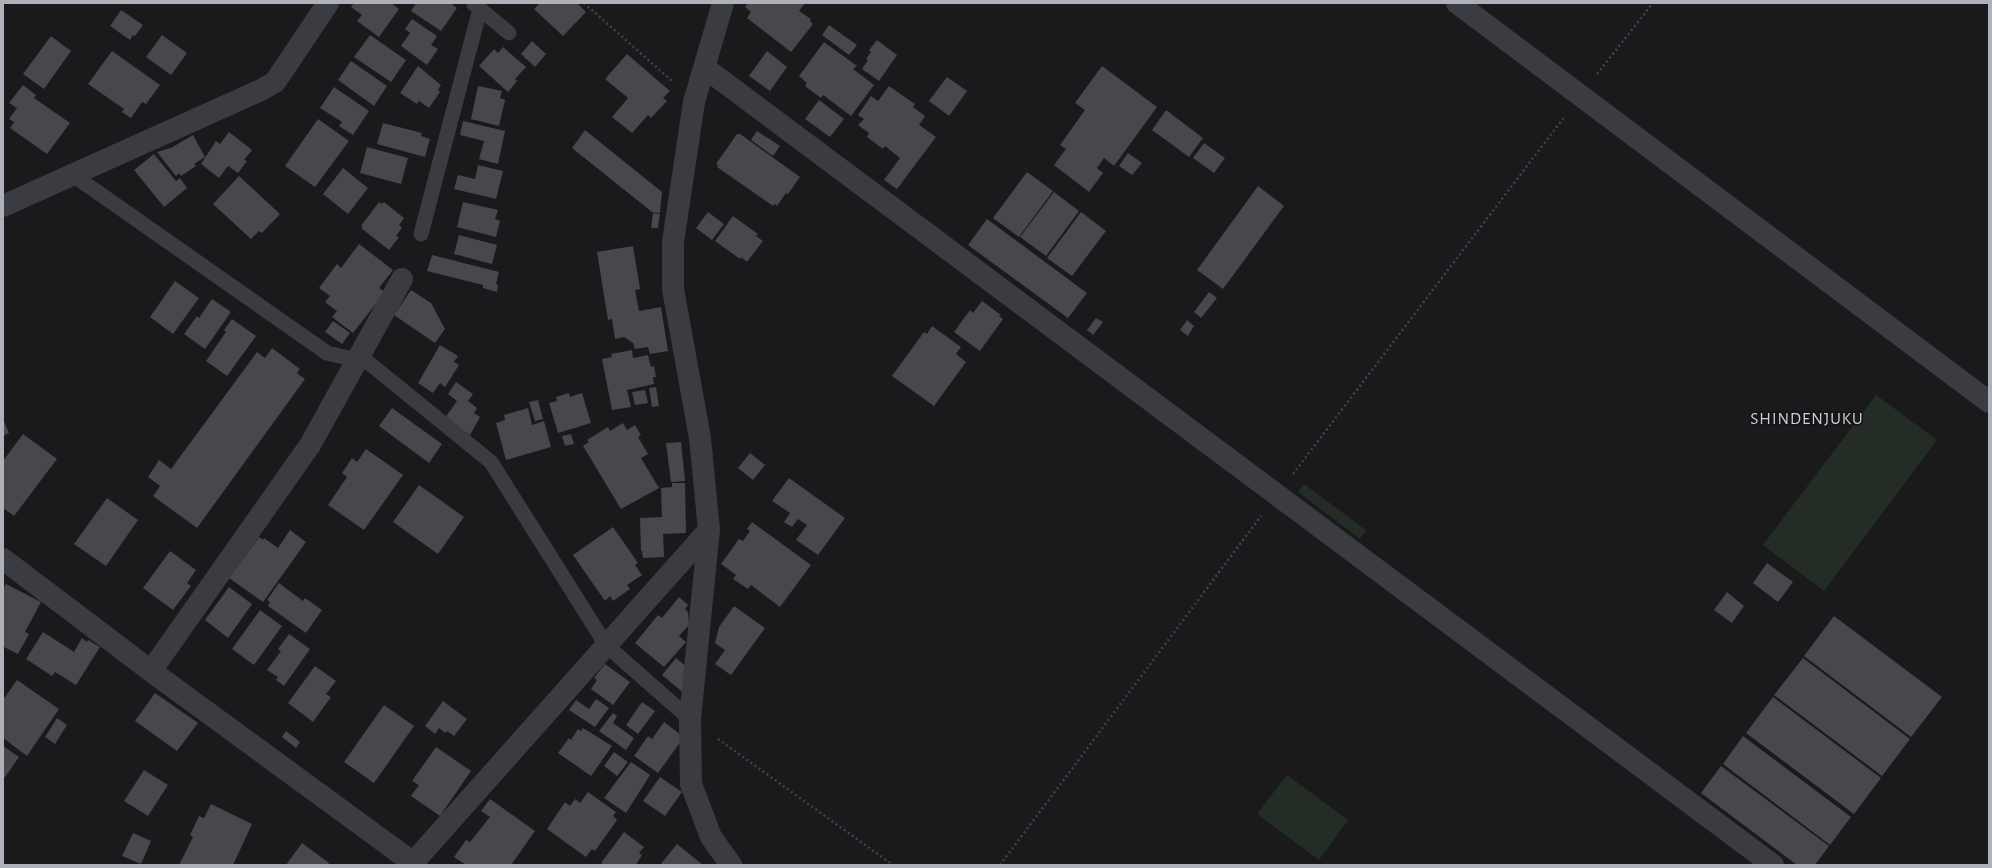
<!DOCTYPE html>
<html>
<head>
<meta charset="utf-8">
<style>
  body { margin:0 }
  #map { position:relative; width:1992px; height:868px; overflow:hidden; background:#1a1a1c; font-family:"Alegreya Sans",sans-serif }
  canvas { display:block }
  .frame { position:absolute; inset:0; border:4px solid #aeb0ba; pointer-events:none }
</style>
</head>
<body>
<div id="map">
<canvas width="1992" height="868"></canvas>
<div class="frame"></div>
</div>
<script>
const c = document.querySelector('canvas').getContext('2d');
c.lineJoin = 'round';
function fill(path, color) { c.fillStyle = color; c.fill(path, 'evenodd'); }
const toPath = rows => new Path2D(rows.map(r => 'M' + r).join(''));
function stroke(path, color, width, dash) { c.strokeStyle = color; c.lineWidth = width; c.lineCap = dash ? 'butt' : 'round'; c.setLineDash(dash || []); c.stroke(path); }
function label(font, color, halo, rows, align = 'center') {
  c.font = font + ' "Alegreya Sans",sans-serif'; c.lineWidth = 3.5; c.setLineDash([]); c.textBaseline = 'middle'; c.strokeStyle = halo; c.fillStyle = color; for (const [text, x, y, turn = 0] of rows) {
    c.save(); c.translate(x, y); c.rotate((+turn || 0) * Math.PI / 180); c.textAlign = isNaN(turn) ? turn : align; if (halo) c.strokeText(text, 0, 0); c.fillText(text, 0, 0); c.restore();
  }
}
fill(toPath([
  [1876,395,1937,440,1824,591,1763,545],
  [1304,484,1366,530,1360,539,1298,492],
  [1287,775,1348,820,1319,860,1257,814]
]), '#242c26');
fill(toPath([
  [354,3,391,3,399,9,379,37,357,21,362,15,351,7],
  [416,3,450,3,457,8,441,31,411,11],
  [540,3,577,3,586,12,563,36,534,9],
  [748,3,805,3,799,11,811,19,810,21,813,24,791,52,747,18,751,12,745,7],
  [121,10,143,25,135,36,133,35,130,40,110,26],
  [412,19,437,36,431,45,438,49,427,65,401,46,410,33,405,29],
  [829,25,857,45,849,55,822,35],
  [162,35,187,53,171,75,146,57],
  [370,35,406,60,391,82,354,57],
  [51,36,71,51,44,89,23,74],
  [877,40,897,55,879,81,862,69,868,60,866,59,871,52,869,50],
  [532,41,546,54,535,67,521,54],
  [824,42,857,66,853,69,874,85,851,116,823,95,821,98,805,86,807,83,799,76],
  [503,47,526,67,515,79,517,81,508,92,479,66,494,49,498,53],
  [112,51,160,85,146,104,142,102,131,118,122,112,124,109,88,84],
  [767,51,787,67,770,91,749,76],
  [627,54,670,91,663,98,667,101,651,118,648,115,632,133,612,117,628,98,605,79],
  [351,61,387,86,374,106,338,80],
  [418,66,441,85,438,90,440,92,429,108,419,101,417,104,400,93],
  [1102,66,1157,107,1114,166,1104,158,1097,168,1103,173,1089,192,1054,165,1066,149,1060,145,1085,110,1075,103],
  [947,77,967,91,949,116,929,101],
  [23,85,36,95,34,98,70,123,47,154,10,128,14,122,9,119,17,108,9,103],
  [478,86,502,91,500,98,505,100,499,126,471,119],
  [889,86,915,104,913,107,925,116,919,125,936,137,897,189,884,180,900,158,885,146,883,149,867,137,869,133,858,125,864,119,858,115,871,96,878,101],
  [334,87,369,111,353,135,339,126,342,122,320,108],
  [819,100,844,119,830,137,805,119],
  [1166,110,1203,138,1189,157,1152,130],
  [318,119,349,141,315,187,285,166],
  [463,121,505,131,498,164,479,159,484,141,460,135],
  [383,123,422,133,421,136,430,139,425,157,377,144],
  [585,130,662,192,660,213,652,212,572,148],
  [757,131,780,146,773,156,751,140],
  [229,132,252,150,244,160,247,161,238,173,228,166,219,178,201,164,216,141,220,144],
  [737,134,740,134,800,177,788,194,786,193,777,206,775,204,773,206,717,167,718,165,716,164],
  [193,135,205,157,194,164,196,166,181,176,179,173,176,176,157,152,171,148],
  [1204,143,1225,158,1214,173,1193,158],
  [367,147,408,158,401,184,360,173],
  [1128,153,1142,163,1132,175,1119,166],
  [154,154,176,181,180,178,187,188,164,207,134,170],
  [478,165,503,171,496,199,454,189,458,175,475,179],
  [343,168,368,188,348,214,323,194],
  [1027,172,1053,191,1019,237,993,218],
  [239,176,280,214,262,233,259,231,251,239,213,204],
  [1258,186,1284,206,1223,289,1197,270],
  [1054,192,1079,211,1046,256,1020,237],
  [379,202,382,204,384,202,404,218,399,225,402,228,396,236,399,237,389,250,361,228,363,227,361,226],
  [463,202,498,210,495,219,500,221,496,237,457,227],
  [708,212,724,224,712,240,696,228],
  [1081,212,1106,231,1072,276,1047,258],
  [653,213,660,214,658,228,651,228],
  [733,216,758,234,756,236,763,241,747,262,741,257,740,259,715,241],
  [987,219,1087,293,1068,318,968,245],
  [459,235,497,245,492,264,454,254],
  [359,244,393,270,379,288,385,292,353,333,332,317,337,311,325,302,330,296,319,288,337,264,341,268],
  [633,246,640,289,635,290,639,311,661,307,668,351,650,354,648,347,635,349,633,343,624,337,615,339,612,319,608,320,597,252],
  [432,255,499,272,496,284,498,285,497,292,483,288,483,285,427,271],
  [175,281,199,298,173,334,150,317],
  [411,290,431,303,445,329,435,343,394,315],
  [1209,292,1217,298,1201,318,1194,312],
  [212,299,231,312,205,349,184,334,197,316,199,318],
  [982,301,1001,315,999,316,1003,319,980,351,954,332,970,310,973,313],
  [1096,318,1103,322,1093,335,1087,330],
  [232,319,256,336,227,376,206,361,226,332,224,330],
  [1187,320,1194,326,1188,336,1180,330],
  [333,321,350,333,342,344,325,332],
  [932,326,961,347,956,354,966,362,934,406,892,376,924,332,927,334],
  [440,345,458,356,454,362,459,365,445,387,440,383,433,393,418,383],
  [272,348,300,369,297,373,305,379,197,528,153,496,160,486,148,477,159,460,171,469,257,352,265,358],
  [632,350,633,358,648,355,651,367,654,366,656,377,653,377,654,384,627,390,631,407,612,410,602,359,612,357,611,354],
  [456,382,473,394,468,401,477,408,474,413,480,417,470,435,445,418,457,401,448,394],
  [656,387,659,406,652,407,649,388],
  [645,390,648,403,635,405,632,392],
  [569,393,570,397,582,393,591,423,558,433,549,403,557,401,556,397],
  [538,400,543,419,535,421,529,402],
  [392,408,442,444,429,463,379,426],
  [528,408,532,425,544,421,551,447,506,460,496,423,505,420,504,415],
  [3,419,9,433,3,436],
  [623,423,627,430,635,425,641,435,638,437,648,454,641,458,659,488,621,509,583,446,589,442,587,440,608,427,610,431],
  [23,434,57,459,14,516,3,508,3,461],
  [571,434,574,444,565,446,562,436],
  [681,442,685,481,671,482,666,443],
  [366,449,403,475,364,530,328,505,347,477,342,473,352,458,357,462],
  [750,453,765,465,753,480,738,468],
  [789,478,845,518,818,555,796,540,807,525,798,519,792,527,784,522,790,513,772,501],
  [672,483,685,483,686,533,663,534,664,557,643,558,642,551,641,551,640,518,662,517,661,488,672,487],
  [419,485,464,517,438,554,393,522],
  [107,498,138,520,106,566,74,544],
  [752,522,811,565,780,607,751,585,748,589,733,579,736,575,721,564,739,539,743,541,750,531,747,529],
  [613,527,638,563,635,565,642,575,627,585,630,589,613,601,610,596,605,601,573,555],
  [290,530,306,542,263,602,229,578,259,537,263,540,264,538,278,548],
  [170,551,196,570,187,583,191,586,173,610,143,588],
  [1767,563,1793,582,1778,602,1753,583],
  [279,583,303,601,305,598,322,610,306,633,268,606,270,602,267,600],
  [6,584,41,602,25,632,29,634,18,654,4,647,3,650,3,589],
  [229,587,252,604,228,638,205,620],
  [1727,592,1744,606,1732,623,1714,610],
  [679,597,688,605,685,609,688,612,689,625,679,636,686,642,664,667,635,643,658,615,662,618],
  [734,606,765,628,731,675,715,664,725,650,715,643,719,627],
  [260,610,282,626,254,665,232,649],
  [1834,616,1942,697,1911,737,1804,656],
  [43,632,74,652,82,638,87,642,88,640,100,647,76,685,55,672,52,676,26,659],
  [289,634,310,649,284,686,276,680,278,677,267,670,281,651,278,649],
  [676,658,689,669,687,696,662,675],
  [1803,658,1910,739,1882,776,1774,695],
  [605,664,630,682,613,705,591,689,597,680,594,678],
  [315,666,336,681,326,694,331,697,313,722,288,703],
  [17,680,59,709,27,756,3,738,3,700],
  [155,693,198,723,177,751,135,721],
  [1773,697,1881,778,1854,814,1746,733],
  [596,699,609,708,595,727,569,710,576,700,589,709],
  [443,701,467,719,454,736,447,731,445,733,439,728,435,734,425,726],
  [642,702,655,711,638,734,626,725],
  [384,705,414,726,374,783,344,762],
  [613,713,617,716,613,723,634,738,626,750,599,731],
  [57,718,67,725,55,744,45,737],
  [664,722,684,737,658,773,634,756,648,736,652,739],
  [583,728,612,746,591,776,558,753,569,738,571,740,578,729,581,731],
  [286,731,300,742,296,748,282,737],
  [1743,736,1851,817,1830,845,1723,764],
  [3,746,19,757,3,780],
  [436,747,471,771,440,816,411,796,419,785,412,781],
  [614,752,628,762,617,776,604,766],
  [631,762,650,775,626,813,604,798],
  [1721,766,1829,846,1815,865,1797,865,1701,793],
  [144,770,168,785,148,816,124,801],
  [660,777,682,792,665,816,643,801],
  [588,792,616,812,613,816,617,820,595,851,592,849,586,857,547,829,565,802,570,806,575,799,580,803],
  [490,799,535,831,511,865,466,865,454,857,466,840,470,842,490,817,481,811],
  [211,804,252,824,233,865,179,865,193,837,190,835,199,816,204,818],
  [624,832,644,847,639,853,642,855,636,865,604,865,601,863],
  [133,833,151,841,141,864,122,856],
  [302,843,329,863,328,865,286,865],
  [677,844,703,865,660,865]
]), '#47474c');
stroke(toPath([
  [584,3,672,81],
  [1597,74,1653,3],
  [1293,474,1565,116],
  [718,739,893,865],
  [1000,865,1261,516]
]), '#414348', 2.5, [2, 3]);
stroke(toPath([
  [474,4,509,33],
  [73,175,327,353,369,363,491,462,606,645,690,719],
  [421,234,480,9]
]), '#3b3c41', 15);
stroke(toPath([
  [1457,3,1989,402],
  [3,206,261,90,275,82,328,3],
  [709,530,690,719,691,784,711,837,731,865],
  [3,559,151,671,416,865],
  [151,671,310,445,402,279],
  [411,865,709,530,700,438,673,289,673,242,694,102,723,3]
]), '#3b3c41', 22);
stroke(toPath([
  [705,68,1773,865]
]), '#3b3c41', 22);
c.letterSpacing = '1px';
label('17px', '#ced0d7', '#151517', [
  ["SHINDENJUKU",1807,419]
]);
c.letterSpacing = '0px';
</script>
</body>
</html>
